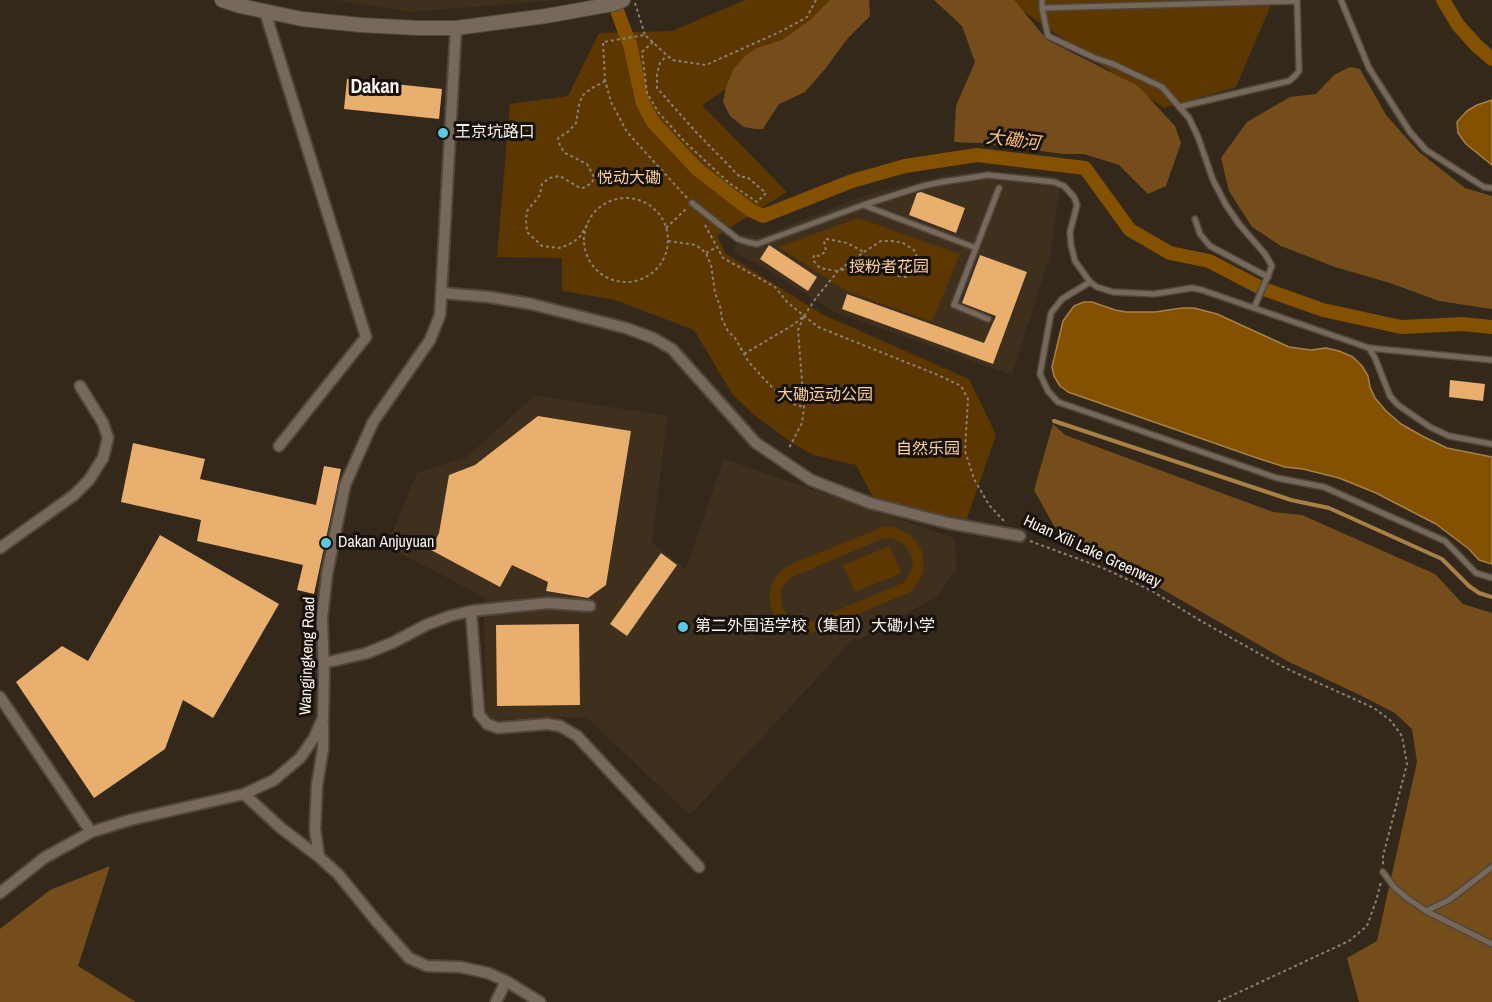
<!DOCTYPE html>
<html>
<head>
<meta charset="utf-8">
<style>
  body { margin:0 }
  canvas { display:block; background:#34281b }
</style>
</head>
<body>
<canvas width="1492" height="1002"></canvas>
<script>
const c = document.querySelector('canvas').getContext('2d');
c.lineJoin = 'round';
function fill(path, color) { c.fillStyle = color; c.fill(path, 'evenodd'); }
const toPath = rows => new Path2D(rows.map(r => 'M' + r).join(''));
function stroke(path, color, width, dash) { c.strokeStyle = color; c.lineWidth = width; c.lineCap = dash ? 'butt' : 'round'; c.setLineDash(dash || []); c.stroke(path); }
function label(font, color, halo, rows, align = 'center') {
  c.font = font + ' "Archivo Narrow","Noto Sans SC",sans-serif'; c.lineWidth = 6; c.setLineDash([]); c.textBaseline = 'middle'; c.strokeStyle = halo; c.fillStyle = color; for (const [text, x, y, turn = 0] of rows) {
    c.save(); c.translate(x, y); c.rotate((+turn || 0) * Math.PI / 180); c.textAlign = isNaN(turn) ? turn : align; if (halo) c.strokeText(text, 0, 0); c.fillText(text, 0, 0); c.restore();
  }
}
fill(toPath([
  [335,0,558,0,410,12],
  [985,171,1040,175,1061,178,1050,255,1012,375,835,312,758,264,733,252,741,234,761,236,863,196,946,175],
  [535,395,667,416,652,543,686,569,724,459,954,538,957,569,936,597,857,641,855,637,690,815,586,717,487,720,484,617,486,598,387,546,417,473,467,457]
]), '#3f2f1d');
fill(toPath([
  [745,0,862,0,702,105,787,192,717,236,726,254,822,314,969,379,996,435,965,524,875,501,856,465,813,455,792,443,753,414,733,395,694,330,615,300,562,291,562,258,497,257,510,104,568,96,599,33,672,31],
  [1007,0,1273,0,1236,87,1164,108],
  [858,218,960,254,932,322,847,291,778,247],
  [883,527,892,527,901,530,909,534,916,541,921,549,923,558,924,568,921,577,916,585,910,592,819,631,810,633,801,633,792,631,784,626,777,620,772,611,770,602,770,593,772,584,777,576,783,569,791,564],
  [884,538,891,538,903,543,911,554,913,560,911,572,903,583,809,622,796,621,786,613,782,607,781,594,782,588,790,578],
  [890,546,901,573,855,592,843,565]
]), '#5c3700');
fill(toPath([
  [830,0,869,0,870,16,848,38,825,69,805,92,779,104,763,129,755,129,744,127,730,116,723,102,726,87,733,70,745,56,757,48,782,40,810,20],
  [934,0,1014,0,1047,40,1138,86,1175,126,1181,143,1166,186,1148,194,1119,165,1084,154,1064,154,980,143,954,142,956,106,975,62,962,26],
  [1350,67,1360,69,1386,115,1418,151,1465,188,1492,196,1492,309,1439,301,1390,283,1335,267,1281,246,1252,227,1229,191,1221,158,1247,122,1290,97,1316,94,1334,75],
  [1053,424,1065,435,1273,512,1302,515,1435,574,1463,604,1492,613,1492,1002,1359,1002,1347,958,1377,941,1417,762,1412,729,1395,713,1358,694,1287,661,1155,585,1105,563,1066,547,1034,490],
  [110,866,78,966,136,1002,0,1002,0,929,50,890]
]), '#754d1a');
const water = toPath([
  [1492,100,1492,165,1466,144,1458,133,1457,122,1467,111,1477,105,1492,100],
  [1084,302,1092,302,1115,310,1126,312,1155,312,1182,308,1194,308,1217,314,1289,347,1311,350,1326,348,1339,351,1353,357,1362,366,1368,376,1370,387,1375,398,1386,411,1401,424,1424,437,1447,448,1492,457,1492,564,1479,560,1469,549,1436,524,1376,493,1339,478,1303,469,1285,467,1257,458,1068,392,1060,386,1054,376,1052,367,1063,321,1074,306,1084,302]
]);
fill(water, '#845100');
stroke(water, '#a78146', 1.5);
stroke(toPath([
  [1054,421,1291,500,1329,508,1442,559,1469,586,1479,593,1492,597]
]), '#a78146', 4);
stroke(toPath([
  [613,0,630,45,643,103,653,122,697,169,750,210,763,216,852,181,905,166,977,155,1085,168,1130,230,1170,253,1209,261,1261,288,1323,310,1401,327,1462,324,1492,327],
  [1443,0,1458,25,1476,45,1492,59]
]), '#845100', 14);
fill(toPath([
  [347,79,442,89,439,119,344,109],
  [921,192,965,208,956,233,909,215,917,193],
  [769,245,817,277,808,291,760,259],
  [980,255,1027,272,993,364,842,309,847,294,984,343,996,316,962,303],
  [1450,380,1485,384,1483,401,1449,397],
  [538,416,631,431,606,585,588,598,546,591,548,582,512,565,500,587,431,550,439,533,449,475,475,465],
  [133,443,205,459,200,479,316,505,324,466,341,469,314,594,297,590,303,565,197,541,201,520,121,502],
  [160,535,279,604,213,718,183,700,165,749,94,798,16,682,62,646,88,661],
  [661,553,677,565,627,636,610,624],
  [579,624,580,705,497,706,496,625]
]), '#e8af6f');
const service = toPath([
  [1042,0,1042,8,1048,36,1095,58,1113,64,1162,87,1189,118,1198,137,1213,180,1226,205,1239,224,1265,254,1272,266,1254,308],
  [1341,0,1369,68,1410,132,1426,150,1484,187,1492,188],
  [1042,8,1297,1],
  [1179,107,1289,81,1295,76,1299,71,1297,0],
  [692,203,738,239,747,242,757,244,863,205,923,186,942,182,988,175,1054,182,1064,186,1074,197,1077,205,1070,232,1071,245,1075,261,1090,282,1097,287,1113,292,1154,294,1192,288,1202,290,1369,348,1492,360],
  [863,205,976,248],
  [1195,219,1200,234,1210,246,1268,277],
  [1090,282,1062,299,1051,313,1040,374,1048,391,1058,402,1277,478,1324,487,1445,541,1476,573,1492,578],
  [988,319,954,305,999,188],
  [1369,348,1375,358,1390,396,1398,405,1430,427,1449,436,1492,444],
  [1383,872,1394,887,1407,898,1426,911,1492,944],
  [1426,911,1449,900,1492,867]
]);
const minor = toPath([
  [265,12,366,337,279,446],
  [442,293,489,297,531,304,626,328,653,338,672,349,756,443,811,480,870,503,948,523,1020,536],
  [0,548,74,495,89,480,103,458,108,438,103,423,80,386],
  [471,611,479,714,487,724,498,728,547,724,560,726,577,736,699,867],
  [324,663,367,653,394,642,426,625,450,616,471,611,548,603,590,606],
  [0,697,91,832],
  [244,794,281,828,319,857,338,874,378,923,409,958,427,966,460,967,488,973,506,981,540,1002],
  [319,857,315,829,317,785,323,749,323,723],
  [0,893,44,858,91,832,130,820,244,794,274,780,300,758,314,738,323,718,324,674,322,618,327,574,345,485,373,422,430,340,440,315,456,28],
  [496,1002,506,981]
]);
const tertiary = toPath([
  [222,0,240,6,302,19,361,25,418,28,456,28,546,16,613,4,623,0]
]);
stroke(service, '#50473c', 8);
stroke(minor, '#50473c', 14);
stroke(tertiary, '#50473c', 16);
stroke(toPath([
  [635,3,645,35],
  [653,42,642,52,647,93,659,113,685,142,729,183,757,202,766,193,747,177,740,177,695,131,657,88,657,74,660,63,666,56],
  [687,198,627,132,611,102,605,80,603,42,645,35,672,60,706,65,784,30,807,17,816,0],
  '584 240a42 42 0 1 1 84 0a42 42 0 1 1-84 0Z',
  [587,225,579,238,568,245,559,248,542,246,527,232,526,220,527,211,540,195,542,184,549,178,560,176,580,188,583,188,592,183,594,177,587,164,565,153,560,146,558,138,569,131,576,123,579,105,582,96,592,88,605,81],
  [705,225,723,258,775,287,787,302,818,327,938,375,961,386,968,399,965,451,974,479,989,505,1004,521],
  [666,228,686,209],
  [668,241,696,245,706,253,711,265,715,293,720,306,722,319,728,331,735,338,748,361,765,380,783,398,796,405,804,407],
  [706,253,717,247],
  [804,316,816,298,838,271,866,263,897,276,907,277,916,273,919,261,914,250,903,243,892,241,881,241,864,252,838,271,820,268,813,260,814,255,820,256,826,251,824,241,827,239,847,243,864,252],
  [744,354,793,325,804,316,798,330,804,407,802,423,788,450],
  [1030,541,1103,568,1152,591,1201,621,1285,668,1374,708,1391,721,1402,736,1407,764,1383,856,1383,865],
  [1218,1002,1349,941,1367,926,1376,901,1381,882]
]), '#8a8175', 2, [3, 3]);
stroke(service, '#76685a', 5);
stroke(minor, '#76685a', 10);
stroke(tertiary, '#76685a', 14);
for (const [x, y, r, color] of [
  [443,133,6,"#5bc8e6"],
  [326,543,6,"#5bc8e6"],
  [683,627,6,"#5bc8e6"]
]) { const dot = new Path2D(); dot.arc(x, y, r, 0, 2 * Math.PI); c.fillStyle = color; c.fill(dot); stroke(dot, '#17120c', 2); }
label('16px', '#f9f2e9', '#17120c', [
  ["王京坑路口",455,133],
  ["Dakan Anjuyuan",338,543],
  ["第二外国语学校（集团）大磡小学",695,627]
], 'left');
label('16px', '#fccf9e', '#17120c', [
  ["悦动大磡",629,179],
  ["授粉者花园",889,268],
  ["大磡运动公园",825,396],
  ["自然乐园",928,450]
]);
label('16px', '#f9f2e9', '#17120c', [
  ["Huan Xili Lake Greenway",1092,552,25],
  ["Wangjingkeng Road",308,656,-88]
]);
label('italic 18px', '#fcc17e', '#17120c', [
  ["大磡河",1013,141,7]
]);
label('bold 20px', '#f9f2e9', '#17120c', [
  ["Dakan",375,88]
]);
</script>
</body>
</html>
